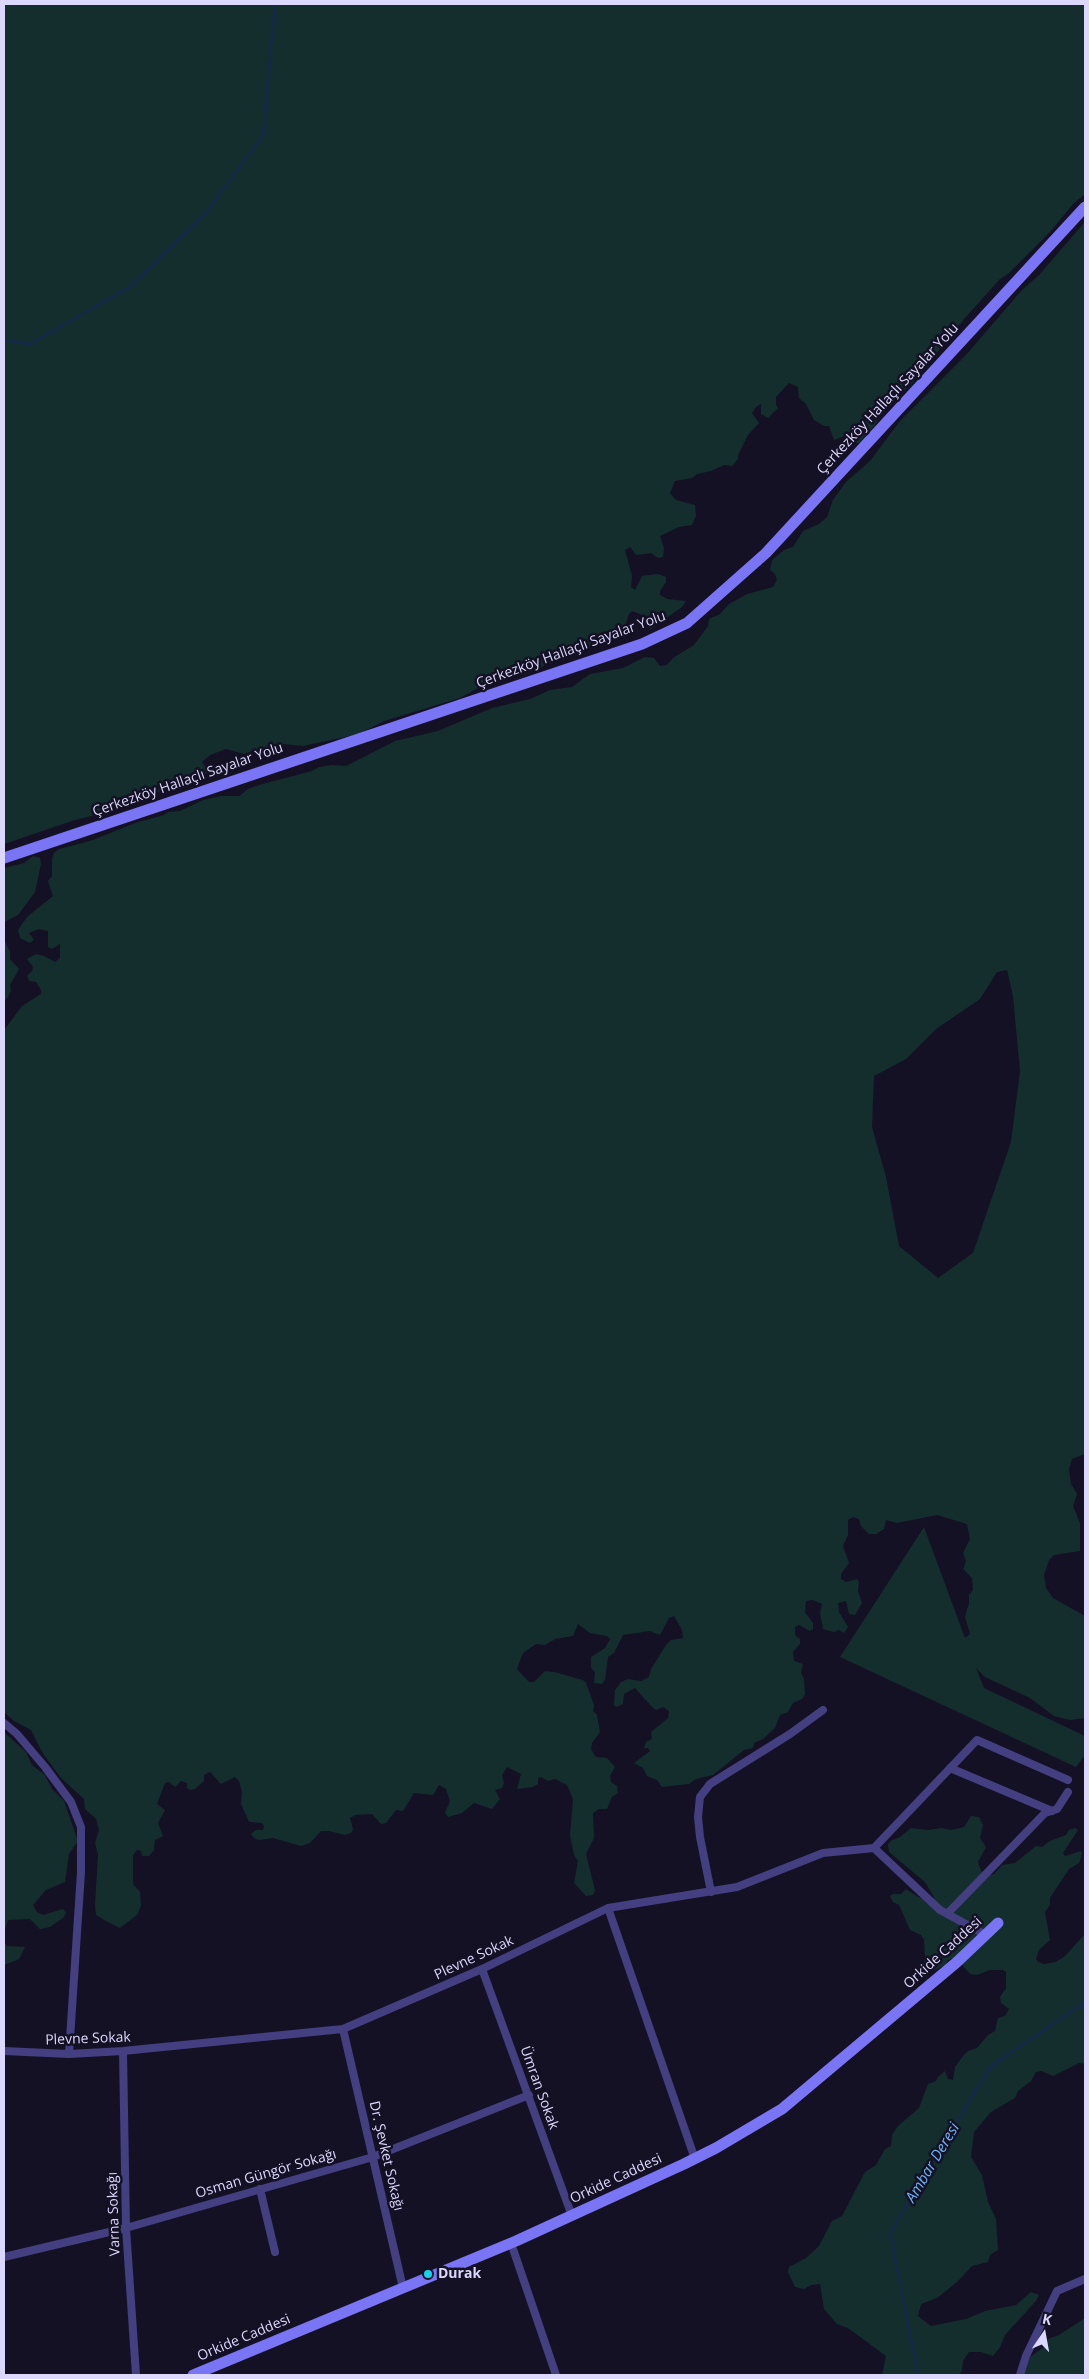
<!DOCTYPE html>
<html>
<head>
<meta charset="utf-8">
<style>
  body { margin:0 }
  #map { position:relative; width:1089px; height:2379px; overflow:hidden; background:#141125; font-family:"Open Sans",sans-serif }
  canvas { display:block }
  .frame { position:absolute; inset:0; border:5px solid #dcd7fc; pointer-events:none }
  .north { position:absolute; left:1019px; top:2309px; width:50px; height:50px; -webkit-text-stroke:4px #141125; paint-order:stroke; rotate:12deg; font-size:14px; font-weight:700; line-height:20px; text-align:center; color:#dcd7fc }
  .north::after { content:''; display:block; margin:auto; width:18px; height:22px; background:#dcd7fc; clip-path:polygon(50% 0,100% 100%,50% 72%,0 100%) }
</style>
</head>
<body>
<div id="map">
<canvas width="1089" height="2379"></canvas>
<div class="frame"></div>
<div class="north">K</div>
</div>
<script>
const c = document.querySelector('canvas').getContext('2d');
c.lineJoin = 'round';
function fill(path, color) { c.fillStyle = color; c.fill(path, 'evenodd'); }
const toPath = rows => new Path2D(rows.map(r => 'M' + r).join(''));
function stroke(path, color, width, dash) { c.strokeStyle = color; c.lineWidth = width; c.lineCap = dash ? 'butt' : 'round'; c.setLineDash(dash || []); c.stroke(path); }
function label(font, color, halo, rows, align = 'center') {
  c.font = font + ' "Open Sans",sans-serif'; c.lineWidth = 5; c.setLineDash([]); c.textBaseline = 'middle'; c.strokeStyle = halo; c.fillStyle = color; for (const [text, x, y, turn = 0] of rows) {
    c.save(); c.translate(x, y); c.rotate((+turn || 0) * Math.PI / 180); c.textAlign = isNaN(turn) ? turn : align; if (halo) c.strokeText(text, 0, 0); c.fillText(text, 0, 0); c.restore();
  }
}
fill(toPath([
  [4,4,1085,4,1085,194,1073,204,1050,232,1009,273,1000,279,965,318,910,386,892,399,885,406,875,425,859,443,851,443,850,434,834,440,829,426,824,426,814,420,806,404,799,398,798,387,789,383,776,397,776,405,778,408,768,418,761,414,761,404,756,407,752,413,759,423,748,435,738,455,738,459,732,466,724,465,711,471,697,474,692,478,675,481,670,493,676,500,695,505,696,516,692,525,679,527,660,536,664,548,663,557,658,558,651,553,636,555,630,547,625,550,632,576,631,587,635,590,642,576,658,574,666,577,666,582,660,591,660,595,667,599,686,601,682,607,651,629,647,627,648,617,632,611,629,614,626,623,626,637,594,645,527,673,476,689,460,698,384,721,359,734,303,746,283,744,272,750,260,748,244,754,226,749,210,755,202,762,208,772,198,779,128,802,112,811,75,820,4,844],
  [1085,222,1085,1454,1072,1459,1069,1469,1071,1484,1077,1494,1073,1506,1080,1523,1080,1551,1054,1555,1049,1560,1044,1575,1046,1588,1053,1598,1085,1616,1085,1718,1070,1720,1054,1716,1030,1698,985,1677,976,1668,984,1688,1085,1736,1085,1755,1076,1767,840,1657,924,1527,965,1638,970,1634,965,1617,969,1603,969,1595,973,1590,972,1578,963,1569,966,1561,963,1553,970,1539,967,1524,937,1515,897,1523,886,1520,884,1529,876,1534,869,1534,861,1526,859,1519,853,1517,848,1520,848,1535,843,1546,849,1563,841,1574,841,1579,846,1582,857,1579,859,1582,858,1591,862,1603,855,1615,849,1614,846,1601,838,1603,839,1612,848,1627,844,1633,839,1630,834,1632,823,1629,820,1613,822,1604,813,1600,806,1601,805,1612,813,1623,813,1629,810,1631,799,1625,795,1627,795,1635,800,1639,800,1644,793,1652,794,1661,803,1664,801,1673,804,1679,805,1694,802,1699,793,1703,788,1712,780,1715,775,1728,763,1739,754,1743,753,1748,744,1750,713,1775,696,1779,689,1784,662,1787,657,1780,647,1776,643,1768,634,1763,650,1751,648,1748,644,1748,646,1742,652,1739,651,1732,668,1718,669,1711,663,1707,656,1710,652,1707,635,1688,624,1694,623,1704,616,1707,614,1705,615,1690,621,1682,628,1679,641,1681,649,1677,651,1669,666,1645,671,1640,683,1638,682,1630,674,1616,669,1618,660,1635,650,1631,623,1635,614,1653,608,1657,605,1680,602,1684,594,1683,595,1672,591,1668,591,1657,605,1648,610,1639,607,1636,590,1633,578,1624,573,1636,555,1639,545,1645,536,1644,523,1653,517,1669,529,1682,534,1682,545,1671,554,1672,583,1680,586,1683,594,1705,593,1711,597,1715,600,1732,592,1743,591,1749,596,1757,607,1758,615,1767,610,1776,611,1782,617,1786,618,1793,612,1797,607,1809,599,1809,593,1813,594,1838,586,1854,595,1890,593,1895,586,1896,574,1883,578,1861,574,1855,570,1836,573,1799,567,1785,555,1779,548,1781,541,1777,538,1778,538,1784,533,1787,517,1789,521,1774,507,1767,502,1775,504,1783,502,1788,495,1790,500,1799,492,1809,474,1803,462,1813,448,1817,445,1813,450,1801,446,1789,439,1785,433,1795,414,1793,403,1811,396,1810,386,1823,381,1824,372,1814,355,1815,350,1818,353,1829,351,1833,345,1835,329,1831,321,1831,310,1843,301,1846,273,1838,259,1840,254,1838,251,1834,256,1830,263,1830,264,1826,262,1823,249,1822,241,1804,242,1792,239,1781,235,1777,221,1784,210,1772,204,1775,204,1781,195,1789,190,1790,187,1788,187,1783,181,1781,175,1787,169,1782,165,1783,157,1804,165,1810,158,1823,163,1836,155,1840,154,1850,149,1856,142,1856,141,1851,137,1850,133,1855,133,1884,140,1892,141,1906,137,1915,120,1928,104,1920,96,1915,95,1904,98,1855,95,1843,99,1830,96,1819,85,1809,84,1799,61,1778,42,1752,31,1730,14,1721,4,1712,4,1030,22,1006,41,994,41,990,36,982,29,981,27,976,32,971,33,967,27,959,36,954,44,956,55,962,60,958,60,944,52,949,48,947,48,931,39,929,29,933,34,940,30,943,20,938,18,930,27,917,53,896,48,881,52,876,52,859,54,853,59,849,90,841,138,822,164,815,168,812,180,811,203,800,221,796,239,796,248,789,259,785,312,771,319,767,332,765,346,766,395,741,438,731,492,708,530,699,550,690,572,687,590,674,623,668,645,657,654,658,660,666,667,665,673,658,694,645,708,626,709,619,720,614,729,604,747,594,773,587,777,580,775,574,770,570,772,560,784,550,793,547,803,531,819,524,827,517,833,500,846,482,870,461,900,421,966,355,1021,291,1039,275],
  [1007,970,1013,996,1020,1071,1011,1142,973,1253,938,1278,899,1246,886,1177,872,1127,874,1076,906,1059,936,1029,980,999,997,972],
  [33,856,40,858,41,864,35,892,18,915,4,922,4,868,24,863],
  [4,940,10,951,10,959,19,969,10,985,11,991,8,997,4,1001],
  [4,1732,26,1752,32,1765,45,1775,52,1789,64,1801,78,1841,69,1854,65,1882,46,1890,33,1905,37,1912,43,1915,63,1909,66,1913,63,1918,50,1927,40,1929,30,1919,8,1920,4,1933],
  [971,1816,979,1817,983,1825,980,1838,986,1847,978,1862,981,1871,987,1875,994,1874,1002,1865,1015,1863,1036,1846,1042,1847,1050,1841,1066,1835,1069,1830,1075,1828,1078,1830,1063,1853,1065,1856,1081,1851,1082,1854,1079,1863,1069,1869,1050,1898,1050,1905,1045,1912,1050,1940,1039,1950,1036,1959,1038,1962,1044,1964,1056,1962,1065,1956,1085,1934,1085,2064,1079,2063,1053,2076,1041,2071,1036,2072,1031,2081,1018,2091,1015,2098,991,2112,974,2132,971,2157,982,2175,988,2202,996,2219,998,2250,990,2255,988,2262,972,2266,957,2282,937,2298,921,2304,918,2316,931,2326,966,2319,985,2311,1016,2305,1031,2292,1039,2295,1036,2301,1005,2335,1000,2347,993,2356,981,2352,969,2352,963,2361,962,2370,959,2375,882,2375,886,2356,848,2328,837,2324,824,2309,820,2284,811,2285,804,2289,795,2287,788,2272,789,2267,806,2258,819,2246,832,2221,842,2216,865,2172,876,2165,885,2149,891,2146,892,2135,898,2126,919,2108,928,2084,936,2081,938,2077,945,2071,948,2079,953,2080,955,2067,963,2056,968,2051,977,2048,988,2035,995,2031,998,2018,1005,2016,1009,2009,1001,2003,1000,1997,1006,1988,1006,1972,1003,1970,990,1970,977,1975,970,1974,962,1965,963,1955,948,1960,945,1965,933,1971,925,1970,923,1964,925,1959,924,1940,921,1935,910,1930,899,1905,893,1902,890,1896,893,1894,901,1894,906,1889,918,1897,935,1899,925,1882,889,1852,888,1844,892,1840,900,1837,911,1828,928,1830,942,1828,951,1830,964,1827],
  [4,1942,7,1946,25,1947,19,1959,4,1965],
  [1085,2318,1085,2375,1023,2375,1030,2357,1045,2346,1048,2339,1059,2335]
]), '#142e2e');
stroke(toPath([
  [4,340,30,344,131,286,206,213,263,135,275,4],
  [918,2375,890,2233,990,2067,1085,2002]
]), '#14284b', 2.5);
stroke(toPath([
  [4,1723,17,1734,45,1767,71,1802,81,1827,81,1872,69,2054],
  [950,1768,1052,1811],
  [874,1848,977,1740,1068,1780],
  [711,1892,700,1837,698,1817,700,1797,710,1784,790,1734,823,1710],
  [608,1908,695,2159],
  [947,1914,1045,1813,1057,1809,1068,1792],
  [482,1969,572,2216],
  [343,2029,403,2288],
  [4,2051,69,2054,123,2051,343,2029,482,1969,608,1908,737,1887,823,1853,874,1848,940,1910,986,1935],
  [123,2051,126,2228,136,2375],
  [260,2189,275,2252],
  [511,2243,556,2375],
  [4,2257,126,2228,373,2157,529,2095],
  [1020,2375,1026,2356,1057,2291,1085,2279]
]), '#433f80', 8);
stroke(toPath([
  [4,858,642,644,687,623,766,553,1085,207],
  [193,2375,516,2241,684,2164,716,2148,782,2109,957,1962,998,1923]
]), '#7a75f5', 11);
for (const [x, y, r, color] of [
  [428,2274,5,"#11d4ee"]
]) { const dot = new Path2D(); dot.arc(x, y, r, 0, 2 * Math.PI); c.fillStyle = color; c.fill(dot); stroke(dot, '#141125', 2); }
label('14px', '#dcd7fc', '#141125', [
  ["Çerkezköy Hallaçlı Sayalar Yolu",888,399,-47],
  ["Çerkezköy Hallaçlı Sayalar Yolu",571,650,-20],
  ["Çerkezköy Hallaçlı Sayalar Yolu",188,780,-19],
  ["Orkide Caddesi",943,1953,-42],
  ["Plevne Sokak",474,1958,-25],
  ["Plevne Sokak",88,2039,-2],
  ["Ümran Sokak",539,2088,70],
  ["Dr. Şevket Sokağı",386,2156,77],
  ["Osman Güngör Sokağı",266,2174,-16],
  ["Orkide Caddesi",616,2179,-25],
  ["Varna Sokağı",114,2214,-92],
  ["Orkide Caddesi",244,2338,-23]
]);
label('bold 14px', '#dcd7fc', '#141125', [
  ["Durak",438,2274]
], 'left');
label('italic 15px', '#6cb3f5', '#141125', [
  ["Ambar Deresi",933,2163,-59]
]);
</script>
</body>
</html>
